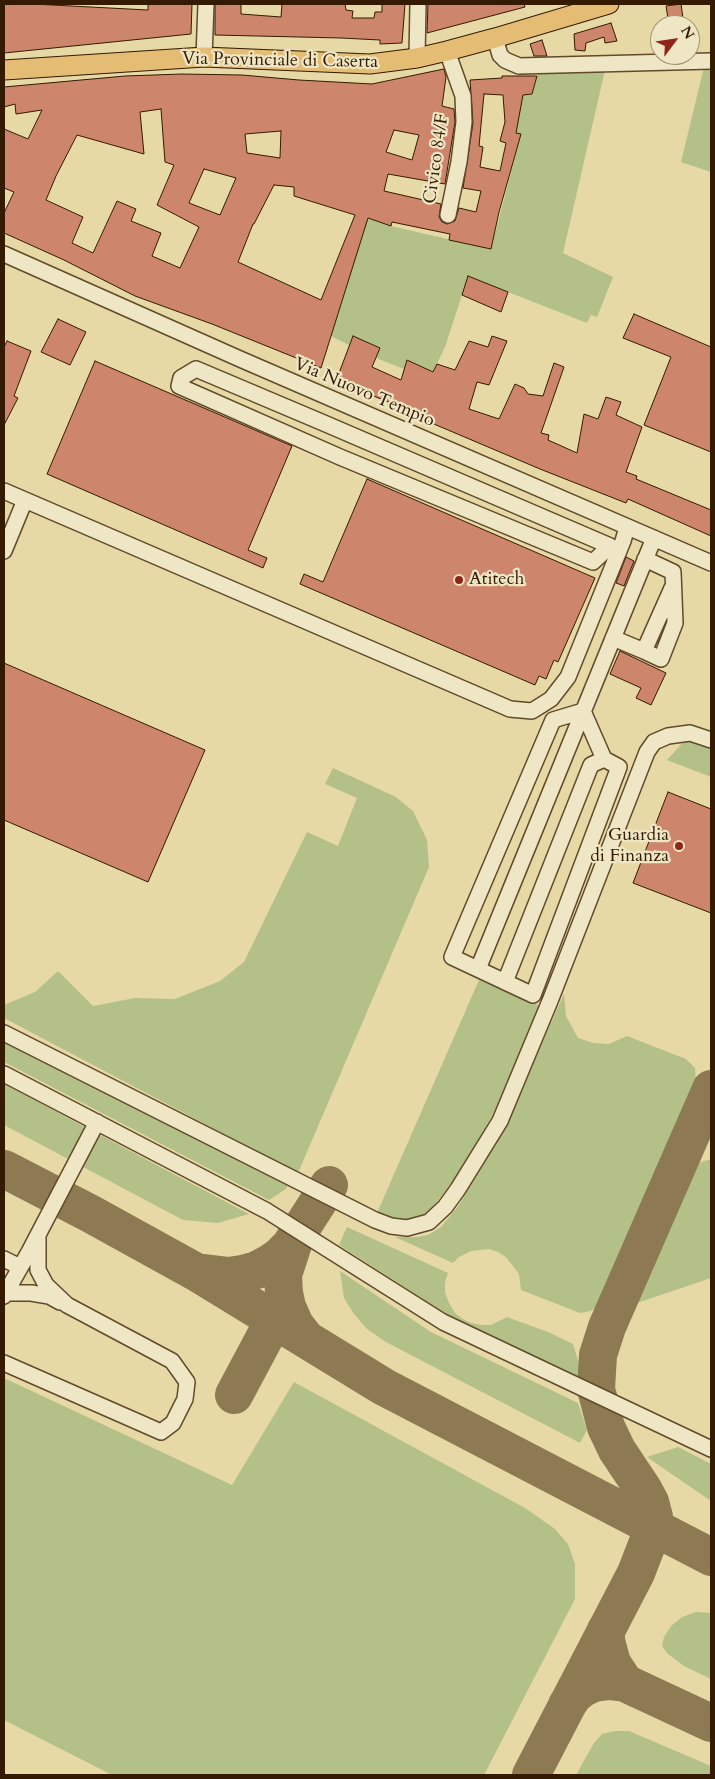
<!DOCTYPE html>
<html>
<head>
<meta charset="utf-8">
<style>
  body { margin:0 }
  #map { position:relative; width:715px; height:1779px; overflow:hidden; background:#e7d9a6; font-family:Cardo,serif }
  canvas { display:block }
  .frame { position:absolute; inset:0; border:5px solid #331a00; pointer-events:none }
  .north { position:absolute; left:650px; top:15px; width:50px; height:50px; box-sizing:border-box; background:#efe6c5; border:1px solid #a49476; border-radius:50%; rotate:59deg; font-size:14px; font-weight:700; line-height:20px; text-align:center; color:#331a00 }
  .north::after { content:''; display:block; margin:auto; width:18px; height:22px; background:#8f2418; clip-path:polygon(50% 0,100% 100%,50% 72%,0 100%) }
</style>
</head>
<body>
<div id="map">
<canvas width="715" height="1779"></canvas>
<div class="frame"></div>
<div class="north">N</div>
</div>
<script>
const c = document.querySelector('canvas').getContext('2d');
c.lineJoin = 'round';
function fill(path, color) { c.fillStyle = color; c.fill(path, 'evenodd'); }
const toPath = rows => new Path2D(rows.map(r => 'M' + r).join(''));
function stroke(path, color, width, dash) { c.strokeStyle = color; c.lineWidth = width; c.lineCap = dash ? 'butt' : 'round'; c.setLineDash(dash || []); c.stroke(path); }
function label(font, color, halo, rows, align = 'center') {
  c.font = font + ' Cardo,serif'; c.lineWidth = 4.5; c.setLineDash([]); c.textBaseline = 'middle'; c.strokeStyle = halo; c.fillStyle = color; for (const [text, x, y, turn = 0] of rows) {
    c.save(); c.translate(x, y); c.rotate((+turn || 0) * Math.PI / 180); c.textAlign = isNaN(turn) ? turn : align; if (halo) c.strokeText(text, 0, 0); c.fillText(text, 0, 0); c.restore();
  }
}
fill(toPath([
  [704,67,711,67,711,172,681,162],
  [539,70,605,70,563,253,613,277,597,317,591,315,587,323,508,292,462,295,445,347,433,372,407,360,404,369,376,358,379,348,353,336,349,345,331,336,368,218,391,226,491,249,521,134,503,131,505,117,523,95,532,94],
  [685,740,711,742,711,777,667,760],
  [333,768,396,797,413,811,427,840,429,867,298,1173,4,1018,4,1005,35,992,58,971,93,1006,135,998,175,999,220,981,244,962,307,832,338,846,357,798,325,784],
  [479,980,540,1006,494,1112,462,1169,432,1208,416,1221,401,1221,377,1213],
  [564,994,566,1016,578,1038,593,1043,609,1044,627,1036,686,1059,695,1068,696,1081,599,1305,591,1311,580,1313,521,1290,519,1274,506,1257,498,1252,489,1249,471,1251,459,1257,453,1263,395,1237,417,1237,428,1235,441,1227,459,1205,502,1132],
  [4,1041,288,1184,286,1189,269,1200,4,1062],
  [4,1084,249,1214,218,1223,183,1220,4,1125],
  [711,1159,711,1278,637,1303,695,1164],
  [347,1227,448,1273,445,1282,445,1292,449,1303,455,1313,463,1319,471,1323,481,1325,491,1325,507,1317,548,1332,573,1344,579,1364,579,1377,450,1316,339,1245],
  [340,1271,431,1332,578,1403,587,1430,580,1443,386,1342,367,1329,354,1314,344,1298],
  [4,1378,232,1485,294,1382,525,1508,555,1529,568,1544,575,1564,575,1599,484,1775,112,1775,4,1720],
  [678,1447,711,1464,711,1501,647,1457],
  [696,1612,711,1613,711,1679,684,1666,668,1654,662,1646,664,1637,671,1626,682,1617],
  [615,1731,629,1731,711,1766,711,1775,576,1775,594,1743,602,1734]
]), '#b3c088');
stroke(toPath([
  [4,1169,91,1214,196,1272,384,1387,711,1557],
  [295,1238,283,1275,284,1293,287,1307,295,1325,307,1340],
  [196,1272,229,1276,242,1274,257,1270,270,1263,280,1256,290,1246,329,1185],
  [234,1395,274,1320],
  [625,1683,711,1723],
  [567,1705,574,1695,583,1688,594,1683,609,1681,625,1683,612,1663,606,1641,606,1630],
  [531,1775,636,1573,653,1529,654,1517,650,1502,643,1489,617,1450,606,1427,596,1389,598,1355,607,1327,711,1089]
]), '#8d7a53', 38);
const building = toPath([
  [4,4,33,4,148,10,148,4,192,4,191,34,4,53,4,4],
  [215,4,241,4,241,14,281,17,282,4,345,4,346,10,353,11,352,18,374,18,375,12,382,12,382,4,405,4,402,43,380,44,380,40,341,38,215,35,215,4],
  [428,4,524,4,525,7,427,33,428,4],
  [681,4,684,25,669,25,666,6,681,4],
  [611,23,617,41,605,43,604,37,586,43,585,51,575,50,574,34,611,23],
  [542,40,547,56,534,56,530,44,542,40],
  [444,69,446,77,442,106,454,109,455,122,445,184,388,174,384,191,441,204,439,217,442,222,447,224,455,221,459,208,476,212,481,191,463,188,473,123,470,80,502,78,502,76,537,76,532,94,523,95,516,133,521,134,499,212,491,249,449,240,450,234,392,222,391,226,368,218,321,368,212,324,135,296,64,260,4,233,4,213,14,192,4,188,4,129,28,139,42,110,16,114,15,104,4,107,4,87,125,76,182,74,242,75,299,80,372,84,444,69],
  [484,94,503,95,505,122,500,141,506,143,500,171,480,167,483,147,479,146,484,94],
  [161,109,165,162,174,165,157,205,199,227,180,268,152,256,161,233,131,221,136,209,117,201,93,253,72,243,83,217,46,200,56,176,77,135,144,154,140,112,161,109],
  [394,130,419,135,412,160,386,152,394,130],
  [281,131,280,158,247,153,245,134,281,131],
  [204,169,236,178,220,215,189,203,204,169],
  [274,185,294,187,294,196,355,215,321,300,238,262,253,224,254,224,274,185],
  [468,276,508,292,501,312,462,295,468,276],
  [634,314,711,347,711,452,644,425,671,357,623,338,634,314],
  [58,319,86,332,70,365,41,352,58,319],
  [353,336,380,348,372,367,401,380,407,360,433,372,437,364,455,370,469,341,488,347,492,336,507,341,489,385,477,382,469,409,499,419,515,384,524,388,528,394,543,396,554,363,564,367,541,433,549,435,548,440,577,453,584,414,598,419,606,397,621,402,616,415,642,427,626,472,637,476,636,479,711,510,711,536,628,499,626,503,540,469,415,416,416,413,336,381,353,336],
  [7,341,31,351,14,396,18,398,4,425,4,347,7,341],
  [95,361,292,446,248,550,267,558,263,568,47,474,95,361],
  [367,479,595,578,558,662,554,660,546,679,539,676,535,685,300,584,304,574,323,582,367,479],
  [626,557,634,561,624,586,616,583,626,557],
  [620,651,666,673,651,705,636,698,641,688,610,674,620,651],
  [4,663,205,750,148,882,4,820,4,663],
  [668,792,711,809,711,913,633,883,668,792]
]);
fill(building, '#cd856b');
stroke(building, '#331a00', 1);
const minor = toPath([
  [495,38,500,55,505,60,519,66,711,61],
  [447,51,463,96,464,122,459,162,448,215],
  [204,57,206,4],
  [417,58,418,4],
  [4,254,240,359,711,563],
  [196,369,319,421,610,546,593,562,340,457,179,386,181,378,196,369],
  [4,491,510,709,532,711,551,699,568,677,623,541,627,527],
  [4,551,25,500],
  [613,638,644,651,672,588],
  [644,651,661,659,675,623,673,572,645,559],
  [583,711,604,759,619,767,533,995,452,957,553,720,583,711],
  [478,969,654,538],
  [505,982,591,765,604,759],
  [4,1033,375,1220,391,1226,407,1228,429,1222,445,1207,458,1189,500,1121,550,1001,647,752,654,742,668,736,690,733,711,740],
  [4,1074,267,1211,443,1322,711,1449],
  [4,1259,20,1267],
  [6,1293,31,1293,49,1296,60,1302],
  [4,1296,29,1252,97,1122],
  [4,1363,161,1432,173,1423,185,1399,187,1382,172,1361,67,1305,46,1285,38,1270,38,1236]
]);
const major = toPath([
  [4,70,204,57,370,64,417,58,447,51,495,38,609,4]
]);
stroke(minor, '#604a2a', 18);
stroke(major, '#331a00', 21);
stroke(minor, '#efe6c5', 15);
stroke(major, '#e4bc73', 19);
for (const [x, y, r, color] of [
  [459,580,5,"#8f2418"],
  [679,846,5,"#8f2418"]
]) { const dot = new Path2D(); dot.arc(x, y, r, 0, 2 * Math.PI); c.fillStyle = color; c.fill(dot); stroke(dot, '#efe6c5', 2); }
label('18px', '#331a00', '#efe6c5', [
  ["Via Provinciale di Caserta",280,61,1],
  ["Civico 84/F",437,159,-82],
  ["Via Nuovo Tempio",364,393,23]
]);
label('18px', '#331a00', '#efe6c5', [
  ["Atitech",469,580],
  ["Guardia",669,836,"right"],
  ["di Finanza",669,857,"right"]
], 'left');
</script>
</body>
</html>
